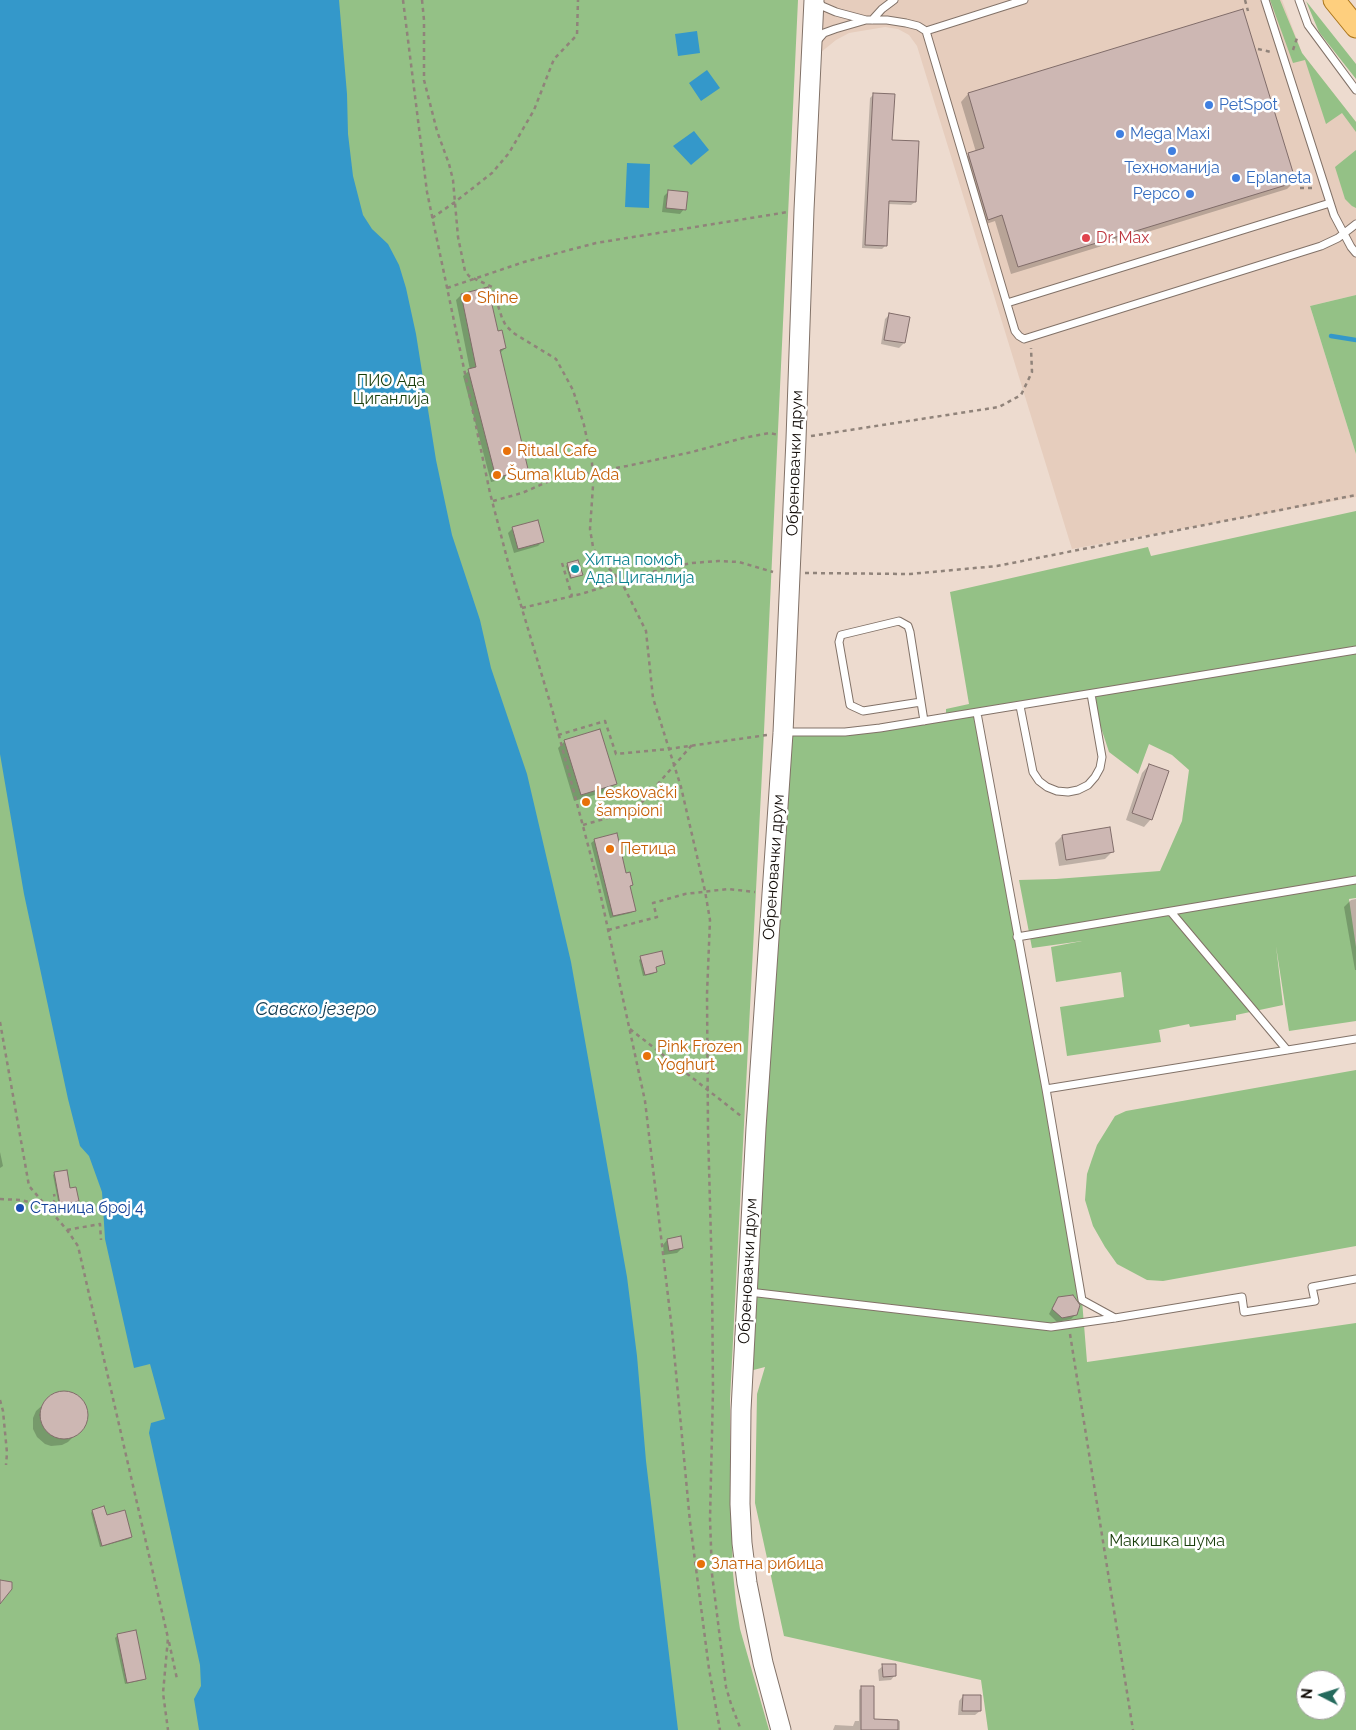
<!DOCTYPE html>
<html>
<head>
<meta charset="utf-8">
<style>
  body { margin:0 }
  #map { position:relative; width:1356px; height:1730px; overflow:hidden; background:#eddbcf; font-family:Raleway,sans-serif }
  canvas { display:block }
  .north { position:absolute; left:1296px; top:1670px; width:50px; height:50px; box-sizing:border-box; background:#fff; border:1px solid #a09e9c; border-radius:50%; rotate:275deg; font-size:14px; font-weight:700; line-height:20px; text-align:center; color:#120c08 }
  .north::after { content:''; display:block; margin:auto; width:18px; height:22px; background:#256a5d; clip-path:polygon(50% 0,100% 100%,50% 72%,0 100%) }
</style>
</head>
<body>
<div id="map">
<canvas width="1356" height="1730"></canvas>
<div class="north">N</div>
</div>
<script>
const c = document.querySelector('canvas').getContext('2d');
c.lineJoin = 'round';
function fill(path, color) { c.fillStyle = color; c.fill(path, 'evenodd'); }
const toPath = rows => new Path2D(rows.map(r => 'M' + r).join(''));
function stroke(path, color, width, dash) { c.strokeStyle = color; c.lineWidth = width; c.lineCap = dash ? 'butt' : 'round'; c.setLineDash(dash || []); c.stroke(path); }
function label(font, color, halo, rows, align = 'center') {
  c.font = font + ' Raleway,sans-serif'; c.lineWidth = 5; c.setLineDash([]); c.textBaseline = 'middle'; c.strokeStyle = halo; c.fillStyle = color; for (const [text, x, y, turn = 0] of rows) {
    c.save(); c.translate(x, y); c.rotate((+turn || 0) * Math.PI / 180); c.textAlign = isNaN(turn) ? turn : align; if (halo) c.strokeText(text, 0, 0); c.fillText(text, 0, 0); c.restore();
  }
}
fill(toPath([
  [820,0,1282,0,1302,53,1356,122,1356,295,1310,306,1356,454,1356,497,1072,549,917,46,909,35,898,29,885,27,849,33,836,40,820,53]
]), '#e6cdbd');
fill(toPath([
  [0,0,798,0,763,753,730,1399,730,1465,733,1573,736,1603,740,1629,769,1730,0,1730],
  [1270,0,1280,0,1302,53,1356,122,1356,132,1342,113,1326,124,1305,60,1293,63],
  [1306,1,1356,64,1356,79,1319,32],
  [1356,150,1356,208,1352,206,1345,199,1335,167],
  [1356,295,1356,454,1310,306],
  [1356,511,1356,898,1349,899,1356,947,1356,1021,1289,1031,1276,946,1283,1005,1236,1015,1236,1020,1190,1027,1189,1024,1159,1030,1161,1042,1067,1056,1060,1007,1124,997,1121,972,1056,982,1051,947,1082,941,1032,948,1019,880,1056,879,1160,871,1182,821,1189,770,1172,755,1149,744,1138,774,1109,752,1090,694,977,713,1082,1300,1087,1362,1356,1323,1356,1730,988,1730,981,1680,784,1636,755,1503,757,1394,765,1367,742,1373,783,733,845,732,946,717,946,709,969,704,950,592,1148,547,1151,556],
  [1306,1680,1336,1680,1336,1710,1306,1710],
  [1356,1070,1356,1246,1163,1281,1147,1280,1117,1264,1105,1247,1093,1226,1085,1200,1087,1174,1092,1159,1097,1145,1115,1116,1126,1111]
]), '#94c186');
fill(toPath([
  [0,0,339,0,347,94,348,134,353,176,363,215,372,229,388,244,399,265,406,288,416,334,436,460,452,535,480,620,491,668,527,774,571,962,627,1277,637,1356,646,1461,678,1730,199,1730,194,1699,201,1686,200,1665,149,1433,151,1423,165,1419,150,1364,134,1368,105,1239,102,1192,89,1156,80,1146,68,1099,24,894,0,754],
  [697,31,700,53,678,56,675,34],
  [707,70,720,88,701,101,689,83],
  [694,131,709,150,691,165,673,146],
  [627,163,650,164,649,208,625,207]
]), '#3498ca');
fill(toPath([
  [1242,11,1294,182,1287,189,1011,274,995,221,980,226,961,162,969,155,976,152,961,102,968,94],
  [874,94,915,202,911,205,888,204,885,246,882,249,862,248,870,98],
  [669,191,684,209,680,214,662,212,664,196],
  [461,295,497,332,505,348,500,353,527,469,522,475,491,482,463,376,470,370,456,300],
  [890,314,908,318,904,343,899,348,881,344,885,319],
  [513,528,543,541,538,546,514,553,508,533],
  [568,564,582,574,570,579,566,566],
  [565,741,616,783,608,791,574,801,558,748],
  [1149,765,1151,819,1144,827,1126,820,1142,773],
  [1062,836,1113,851,1105,859,1059,866,1055,843],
  [595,840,625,874,632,885,629,887,635,910,631,913,610,918,591,843],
  [1356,899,1356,970,1355,970,1344,907,1351,900],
  [641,958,664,964,654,968,655,972,653,974,643,976,639,960],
  [0,1152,3,1166,0,1168],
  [55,1173,77,1201,75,1203,59,1206,53,1175],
  [667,1240,682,1248,677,1253,664,1255,663,1245],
  [1059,1299,1076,1314,1071,1319,1057,1322,1049,1314,1054,1304],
  [67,1393,80,1399,85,1409,84,1426,68,1442,62,1445,51,1446,45,1444,37,1437,33,1429,33,1418,36,1411,54,1395],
  [92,1511,106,1517,131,1537,129,1539,100,1547,91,1513],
  [135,1632,144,1678,143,1680,125,1684,115,1638,117,1636],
  [883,1666,895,1675,891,1680,879,1681,878,1670],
  [862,1687,873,1720,900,1721,900,1730,833,1730,835,1725,853,1726,855,1721,859,1721,859,1690],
  [963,1696,980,1711,975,1715,958,1715,959,1701]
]), '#0003');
stroke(toPath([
  [1331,336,1356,340]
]), '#3498ca', 4.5);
const building = toPath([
  [1243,9,1296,182,1018,267,1002,215,988,220,968,153,984,148,968,93,1243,9],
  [873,93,895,94,892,140,919,141,916,202,889,201,887,246,865,245,873,93],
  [668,190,688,192,686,210,666,208,668,190],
  [488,287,498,331,502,330,506,348,500,350,528,469,496,478,468,369,476,367,461,294,488,287],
  [889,313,910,317,905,343,884,340,889,313],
  [538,520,544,542,518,549,512,527,538,520],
  [578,560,583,575,571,578,567,563,578,560],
  [600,729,617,784,581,795,564,740,600,729],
  [1149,764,1169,771,1152,820,1132,813,1149,764],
  [1110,827,1114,852,1066,860,1062,835,1110,827],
  [617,833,626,873,630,872,633,885,630,886,636,911,613,916,594,839,617,833],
  [662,951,665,964,656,967,657,972,645,975,640,956,662,951],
  [67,1170,70,1188,76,1187,79,1201,60,1205,54,1172,67,1170],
  [681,1236,683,1248,669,1251,667,1239,681,1236],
  [1073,1295,1080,1305,1077,1315,1062,1318,1052,1309,1058,1297,1073,1295],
  '40 1415a24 24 0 1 1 48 0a24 24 0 1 1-48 0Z',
  [104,1506,107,1515,125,1510,132,1537,102,1546,92,1510,104,1506],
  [0,1580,12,1582,12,1589,0,1604,0,1580],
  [136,1630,146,1679,127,1683,117,1634,136,1630],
  [882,1664,896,1664,896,1676,883,1677,882,1664],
  [861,1686,874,1686,874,1719,898,1720,898,1730,861,1730,861,1686],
  [963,1695,981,1695,981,1711,962,1711,963,1695]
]);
fill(building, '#cdb7b3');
stroke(building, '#816d6a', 1);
const lane = toPath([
  [817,0,822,6,836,12,866,20],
  [1265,0,1334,215,1351,247,1356,253],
  [1299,0,1308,25,1356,90],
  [872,20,882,9,894,0],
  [926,31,1024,0],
  [817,41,824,33,835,29,866,20,887,20,906,23,918,26,926,31,1015,331,1019,336,1024,339,1321,246,1338,238,1356,224],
  [1007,303,1330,203],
  [921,702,863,711,850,705,839,642,841,635,899,621,908,626,910,632,924,721],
  [1020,706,1033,772,1039,781,1047,787,1057,791,1068,792,1078,790,1088,785,1095,777,1100,768,1102,757,1091,694],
  [977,713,1046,1089,1082,1300,1115,1318],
  [783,732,845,732,880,728,1356,650],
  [1171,912,1287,1050],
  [1017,937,1356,880],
  [1046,1089,1356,1039],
  [749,1292,1051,1327,1115,1318,1242,1297,1244,1312,1315,1301,1312,1287,1356,1279]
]);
const secondary = toPath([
  [781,1730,763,1663,747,1583,742,1543,740,1504,741,1410,756,1128,783,733,796,439,804,210,814,0]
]);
const primary = toPath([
  [1334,0,1356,27]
]);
stroke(lane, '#827268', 9);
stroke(secondary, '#827268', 21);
stroke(primary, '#ab761d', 23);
stroke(toPath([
  [403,0,427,192,490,493,508,562,552,709,598,883,645,1101,672,1330,690,1522,709,1669,720,1730],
  [422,0,424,20,424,80,437,131,449,164,453,180,458,237,465,271,469,276,492,287,502,318,506,326,515,334,556,359,573,390,584,425,592,463,593,486,590,529,593,547,597,556,621,581,646,631,653,698,681,787,705,891,710,920,707,994,708,1130,712,1277,713,1390,710,1519,712,1574,726,1687,731,1704,741,1730],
  [1245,0,1248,11],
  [1258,49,1271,52],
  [1293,50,1298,35],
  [1300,188,1315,188],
  [432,218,455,202,492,173,509,153,534,110,554,59,577,35,578,0],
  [447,288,524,262,596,243,788,212],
  [811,436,999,407,1021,395,1032,372,1031,348],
  [493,501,522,493,554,479,627,466,692,452,743,438,769,433,779,435],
  [562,563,572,596],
  [805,573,910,574,997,566,1356,495],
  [522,608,581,594,662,569,692,563,718,561,739,562,773,572],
  [558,735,605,721,616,754,668,749,767,735],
  [583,825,635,810,692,745],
  [608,930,657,917,653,903,685,894,728,889,755,892],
  [0,1022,29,1186,67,1230,78,1246,168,1638,163,1693,168,1730],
  [630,1029,741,1116],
  [0,1199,21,1200,44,1206],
  [49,1211,55,1199,54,1194],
  [67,1230,100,1224,101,1240],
  [1070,1334,1133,1730],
  [0,1400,3,1411,7,1453,6,1465],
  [169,1642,177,1679]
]), '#90837a', 2.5, [4, 4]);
stroke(lane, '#fff', 7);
stroke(secondary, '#fff', 19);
stroke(primary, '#fecf7e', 21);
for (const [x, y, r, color] of [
  [1209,105,5,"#3f7fe0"],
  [1120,134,5,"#3f7fe0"],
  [1172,151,5,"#3f7fe0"],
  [1236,178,5,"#3f7fe0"],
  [1190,194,5,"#3f7fe0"],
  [1086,238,5,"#e0444e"],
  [467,298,5,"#e8710a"],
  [507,451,5,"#e8710a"],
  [497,475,5,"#e8710a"],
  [575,569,5,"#0f9aa8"],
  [586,802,5,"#e8710a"],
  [610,849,5,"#e8710a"],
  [647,1056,5,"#e8710a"],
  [20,1208,5,"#1a4fb4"],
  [701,1564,5,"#e8710a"]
]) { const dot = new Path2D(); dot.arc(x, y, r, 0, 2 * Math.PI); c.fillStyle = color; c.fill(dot); stroke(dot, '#fff', 2); }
label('16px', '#366cbe', '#fff', [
  ["PetSpot",1219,105],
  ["Mega Maxi",1130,134],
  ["Техноманија",1172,168,"center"],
  ["Eplaneta",1246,178],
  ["Pepco",1180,194,"right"]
], 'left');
label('16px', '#be3a42', '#fff', [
  ["Dr. Max",1096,238]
], 'left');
label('16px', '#c56008', '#fff', [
  ["Shine",477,298],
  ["Ritual Cafe",517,451],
  ["Šuma klub Ada",507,475],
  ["Leskovački",596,793],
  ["šampioni",596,811],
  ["Петица",620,849],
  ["Pink Frozen",657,1047],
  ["Yoghurt",657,1065],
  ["Златна рибица",711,1564]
], 'left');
label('16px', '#193e0b', '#fff', [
  ["ПИО Ада",391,381],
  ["Циганлија",391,399],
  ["Макишка шума",1167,1541]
]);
label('16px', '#120c08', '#fff', [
  ["Обреновачки друм",795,463,-88],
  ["Обреновачки друм",774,867,-86],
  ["Обреновачки друм",748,1271,-87]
]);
label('16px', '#0d838f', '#fff', [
  ["Хитна помоћ",585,560],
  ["Ада Циганлија",585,578]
], 'left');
label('16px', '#164399', '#fff', [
  ["Станица број 4",30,1208]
], 'left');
label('italic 18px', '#123b51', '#fff', [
  ["Савско језеро",316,1010]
]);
</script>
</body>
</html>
